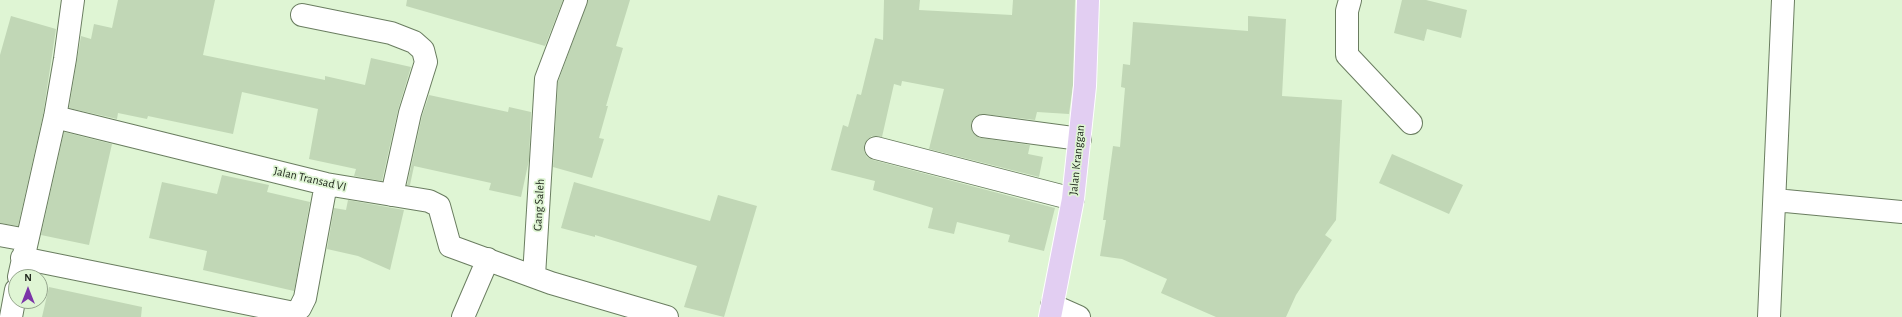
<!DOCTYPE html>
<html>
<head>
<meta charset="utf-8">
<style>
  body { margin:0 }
  #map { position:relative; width:1902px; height:317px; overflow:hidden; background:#dff5d4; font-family:"Alegreya Sans",sans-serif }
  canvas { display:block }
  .north { position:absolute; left:8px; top:269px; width:40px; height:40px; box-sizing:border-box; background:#dff5d4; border:1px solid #94a48c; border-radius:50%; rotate:0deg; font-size:11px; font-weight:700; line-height:16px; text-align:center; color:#232b1f }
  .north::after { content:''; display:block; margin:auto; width:14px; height:18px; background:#7b35a8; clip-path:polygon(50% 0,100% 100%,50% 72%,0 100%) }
</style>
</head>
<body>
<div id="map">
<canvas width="1902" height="317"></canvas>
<div class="north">N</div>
</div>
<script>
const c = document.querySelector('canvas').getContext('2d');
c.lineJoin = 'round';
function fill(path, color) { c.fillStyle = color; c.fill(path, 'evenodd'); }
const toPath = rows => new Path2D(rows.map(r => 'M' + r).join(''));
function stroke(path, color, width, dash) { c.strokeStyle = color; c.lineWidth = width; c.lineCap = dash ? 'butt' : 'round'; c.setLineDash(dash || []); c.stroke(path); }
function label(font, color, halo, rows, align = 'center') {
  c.font = font + ' "Alegreya Sans",sans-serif'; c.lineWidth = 3.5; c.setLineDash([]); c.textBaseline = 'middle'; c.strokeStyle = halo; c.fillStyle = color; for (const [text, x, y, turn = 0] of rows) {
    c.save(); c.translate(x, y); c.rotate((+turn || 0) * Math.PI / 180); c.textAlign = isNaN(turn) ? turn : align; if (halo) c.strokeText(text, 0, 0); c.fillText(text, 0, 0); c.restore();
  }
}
fill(toPath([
  [118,0,215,0,203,55,325,80,325,76,365,85,371,58,411,67,398,110,382,181,354,176,356,169,309,159,318,109,242,92,233,134,148,116,147,119,118,113,117,119,69,108,81,36,91,39,94,24,112,28],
  [407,0,563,0,545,46,406,6],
  [588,0,630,0,616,46,623,48,606,106,608,106,599,138,604,139,592,178,553,167,558,82],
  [884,0,920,0,919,10,1012,15,1013,0,1075,0,1073,85,1069,114,1037,112,1035,120,984,114,978,115,973,119,971,124,972,131,976,136,981,138,1030,145,1028,154,1043,157,1039,177,929,149,944,89,902,81,901,86,894,84,882,137,872,136,867,140,864,145,864,151,867,157,873,160,1055,208,1044,251,1008,242,1010,235,957,222,954,234,928,228,933,208,873,190,875,181,831,170,843,125,848,127,857,94,861,95,875,38,883,40],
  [1402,0,1426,0,1467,10,1461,38,1427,29,1424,41,1394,33],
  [11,16,56,29,43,115,18,226,0,223,0,55],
  [1248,16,1286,19,1282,96,1342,100,1336,220,1325,235,1332,240,1296,295,1286,317,1216,317,1161,293,1167,279,1122,259,1100,256,1106,220,1103,220,1113,146,1120,147,1125,88,1121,87,1123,64,1130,65,1133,22,1248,31],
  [429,95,508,112,509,107,531,112,529,160,521,197,489,190,491,183,414,166,410,185,407,185,422,116],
  [64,132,112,144,89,245,41,235],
  [1392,154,1463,185,1449,214,1379,183],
  [222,175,269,185,267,192,310,202,294,291,203,270,207,251,149,238,162,182,217,194],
  [574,182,710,221,718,195,757,206,724,317,684,307,697,266,595,235,595,237,561,228],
  [348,200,404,210,390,270,358,256,327,249,334,208,346,210],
  [49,287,142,307,141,317,42,317]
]), '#c1d7b6');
const minor = toPath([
  [1350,0,1347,11,1347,55,1411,123],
  [302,15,391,33,414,42,423,50,426,62,410,113,392,195],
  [55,117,326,184,429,201,439,206,450,246,551,283,667,317],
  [983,126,1080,139],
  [876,148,1073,199],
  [1775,200,1902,212],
  [0,235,27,240],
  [22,258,294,313,300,308,305,298,326,184],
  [534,276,546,79,576,0],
  [19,277,55,117,65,59,73,0],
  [1052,305,1079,317],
  [11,317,16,290],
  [463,317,488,259],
  [1769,317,1783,0]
]);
const major = toPath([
  [1050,317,1073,199,1085,86,1088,0]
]);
stroke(minor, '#6a7d60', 24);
stroke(major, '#fff', 24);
stroke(minor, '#fff', 22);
stroke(major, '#e2cef2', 22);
label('12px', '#232b1f', '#dff5d4', [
  ["Jalan Kranggan",1077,160,-84],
  ["Jalan Transad VI",310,179,13],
  ["Gang Saleh",539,205,-87]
]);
</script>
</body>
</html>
